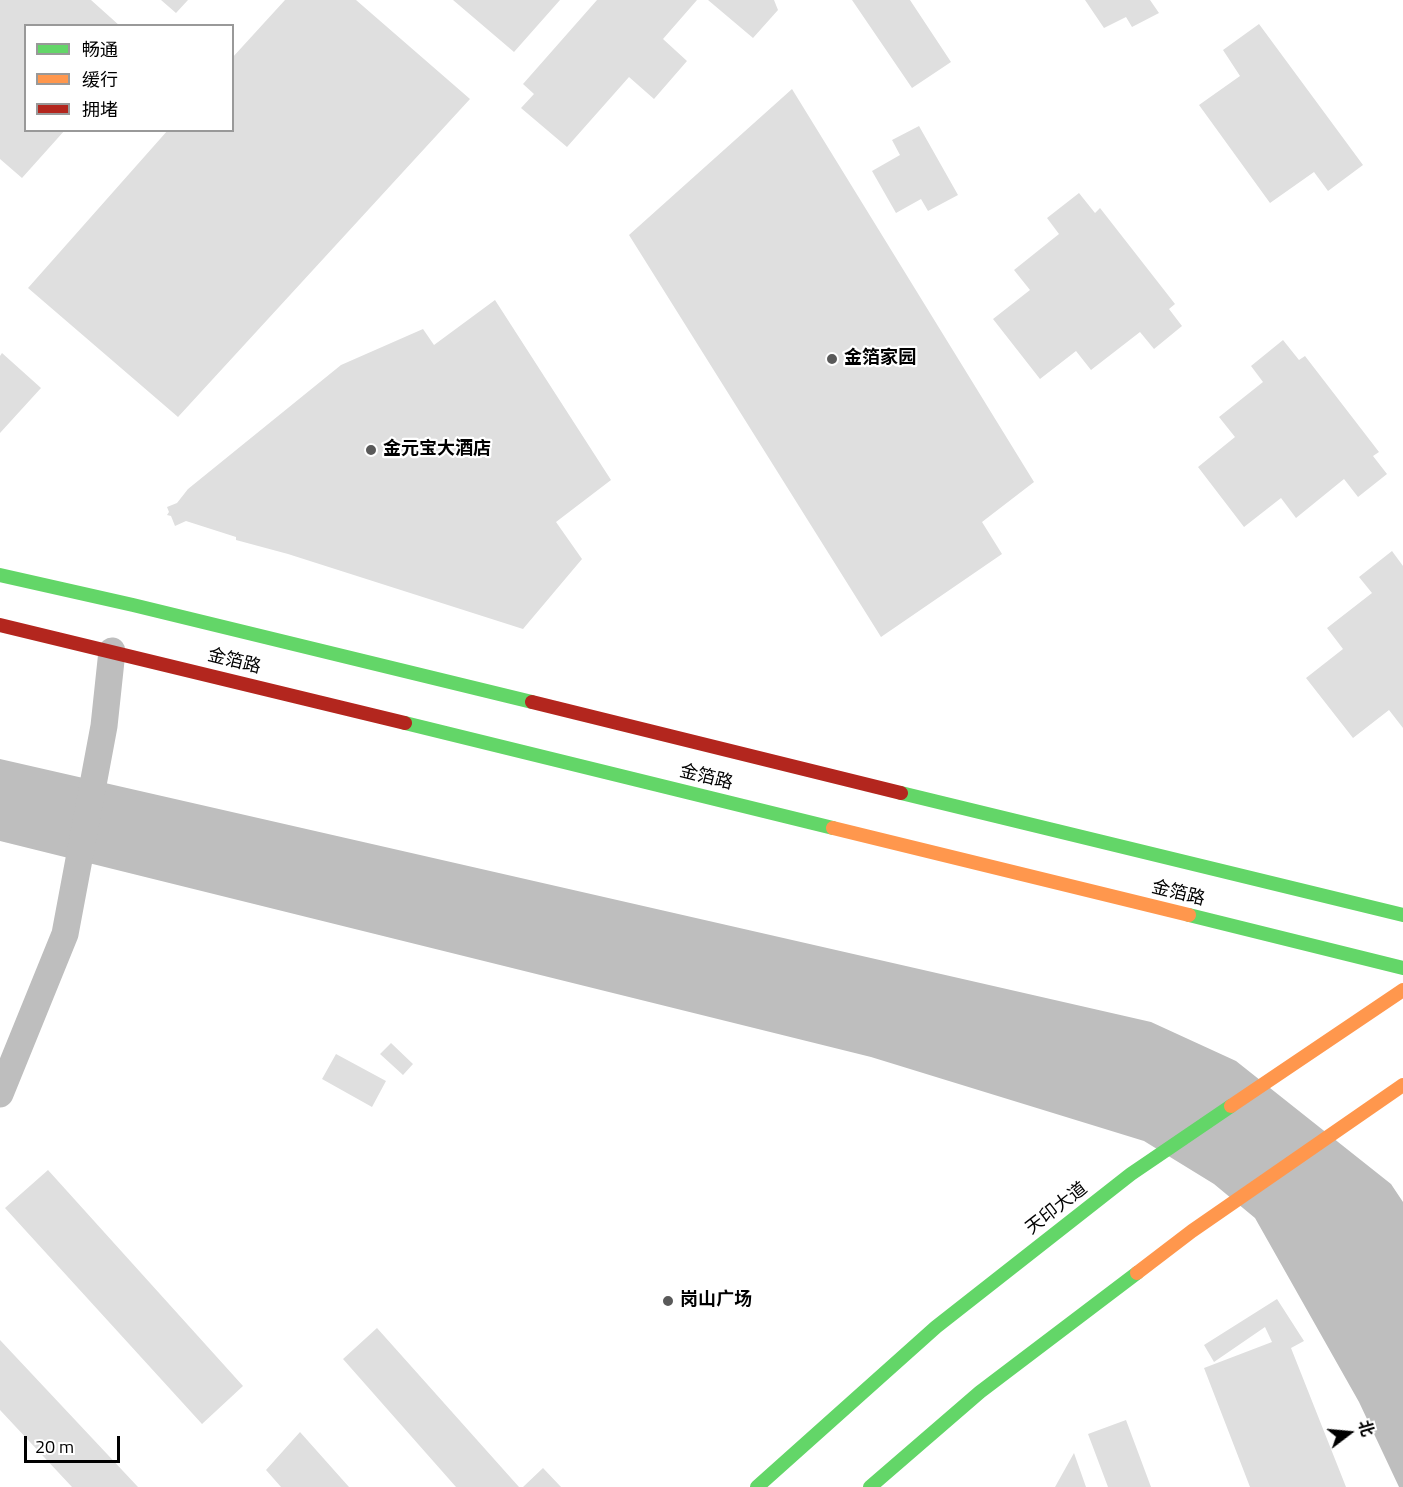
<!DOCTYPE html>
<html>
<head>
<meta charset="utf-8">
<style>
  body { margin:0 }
  #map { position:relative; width:1403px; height:1487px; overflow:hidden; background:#fff; font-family:"Titillium Web","Noto Sans SC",sans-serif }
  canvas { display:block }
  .legend { position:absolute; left:24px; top:24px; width:210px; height:108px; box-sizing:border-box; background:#fff; border:2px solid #999; margin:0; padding:8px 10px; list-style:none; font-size:18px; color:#000 }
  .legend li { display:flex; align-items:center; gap:12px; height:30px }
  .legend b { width:30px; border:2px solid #999 }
  .north { position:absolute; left:1319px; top:1403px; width:60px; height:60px; -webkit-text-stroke:4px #fff; paint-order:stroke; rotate:74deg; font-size:16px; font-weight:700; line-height:24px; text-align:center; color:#000 }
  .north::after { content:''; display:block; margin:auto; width:21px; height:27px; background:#000; clip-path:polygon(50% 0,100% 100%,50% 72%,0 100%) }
  .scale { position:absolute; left:24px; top:1436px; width:96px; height:27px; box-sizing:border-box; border:3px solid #000; border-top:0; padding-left:8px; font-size:18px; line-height:21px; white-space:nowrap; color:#000; -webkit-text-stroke:4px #fff; paint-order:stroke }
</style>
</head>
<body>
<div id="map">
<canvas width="1403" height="1487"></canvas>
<ul class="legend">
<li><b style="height:8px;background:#63d668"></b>畅通</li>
<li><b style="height:8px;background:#ff974d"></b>缓行</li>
<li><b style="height:8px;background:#b3261e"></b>拥堵</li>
</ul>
<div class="north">北</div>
<div class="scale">20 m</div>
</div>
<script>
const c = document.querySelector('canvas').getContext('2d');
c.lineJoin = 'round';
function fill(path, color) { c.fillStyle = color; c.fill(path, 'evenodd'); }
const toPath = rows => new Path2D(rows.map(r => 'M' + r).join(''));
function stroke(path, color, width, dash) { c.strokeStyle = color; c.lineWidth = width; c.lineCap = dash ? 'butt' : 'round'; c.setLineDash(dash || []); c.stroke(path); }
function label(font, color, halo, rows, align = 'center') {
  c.font = font + ' "Titillium Web","Noto Sans SC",sans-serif'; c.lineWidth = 4.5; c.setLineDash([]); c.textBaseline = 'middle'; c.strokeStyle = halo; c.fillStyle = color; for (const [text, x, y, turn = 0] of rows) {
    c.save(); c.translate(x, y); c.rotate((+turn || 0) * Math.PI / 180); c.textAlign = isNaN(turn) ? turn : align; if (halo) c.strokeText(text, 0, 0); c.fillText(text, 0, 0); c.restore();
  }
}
fill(toPath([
  [0,759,1151,1022,1236,1061,1391,1184,1403,1202,1403,1487,1399,1487,1359,1402,1255,1218,1214,1184,1144,1141,871,1057,0,841]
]), '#bebebe');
fill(toPath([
  [0,0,91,0,120,26,26,26,26,130,65,130,22,178,0,159],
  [161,0,188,0,176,13],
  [285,0,356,0,470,99,178,417,28,288,168,130,232,130,232,58],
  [453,0,560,0,514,52],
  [597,0,697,0,663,39,687,61,654,99,629,77,567,147,521,108,534,94,523,84],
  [708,0,774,0,778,10,753,38],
  [852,0,910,0,951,62,912,88],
  [1085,0,1150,0,1159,13,1132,27,1126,17,1104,28],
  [1259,24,1363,165,1328,191,1314,172,1270,203,1199,105,1240,76,1223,50],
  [792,89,1034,482,982,522,1002,554,881,637,629,235],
  [919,126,958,195,928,211,921,199,896,213,872,171,900,155,892,140],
  [1079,193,1095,213,1100,208,1175,304,1169,309,1182,326,1154,349,1140,332,1091,370,1076,351,1040,379,993,319,1030,290,1014,270,1059,234,1047,218],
  [495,300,611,480,556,522,582,559,523,629,288,554,236,540,236,537,186,521,175,526,171,516,167,515,169,512,167,507,177,503,188,489,341,365,423,329,434,345],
  [1283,340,1299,360,1305,356,1379,452,1373,456,1387,474,1358,497,1344,479,1296,518,1281,498,1244,527,1198,467,1235,437,1219,417,1263,382,1251,366],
  [2,353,41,388,0,433,0,356],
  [1392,551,1403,566,1403,728,1389,710,1353,738,1306,678,1343,649,1327,628,1372,593,1359,577],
  [391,1043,413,1064,403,1075,380,1054],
  [336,1054,386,1081,372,1107,322,1079],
  [48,1170,243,1386,202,1424,5,1208],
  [1277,1299,1304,1341,1291,1348,1346,1487,1250,1487,1204,1368,1272,1342,1265,1327,1214,1362,1204,1345],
  [377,1328,519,1487,456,1487,343,1359],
  [0,1340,138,1487,72,1487,0,1410],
  [1126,1420,1151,1487,1108,1487,1088,1434],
  [300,1432,349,1487,281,1487,266,1470],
  [1074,1453,1086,1487,1055,1487],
  [543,1468,561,1487,523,1487]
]), '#dfdfdf');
stroke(toPath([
  [0,1094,65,934,104,726,112,651]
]), '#bebebe', 27);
stroke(toPath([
  [0,575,133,605,532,702],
  [405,723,833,828],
  [901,793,1403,915],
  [1189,915,1403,968],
  [757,1487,936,1327,1131,1174,1231,1106],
  [870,1487,980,1392,1137,1273]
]), '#63d668', 14);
stroke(toPath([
  [833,828,1189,915],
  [1231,1106,1403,990],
  [1137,1273,1192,1231,1403,1085]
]), '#ff974d', 14);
stroke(toPath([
  [0,625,405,723],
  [532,702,901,793]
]), '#b3261e', 14);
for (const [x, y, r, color] of [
  [832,359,6,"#595959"],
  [371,450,6,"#595959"],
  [668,1301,6,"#595959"]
]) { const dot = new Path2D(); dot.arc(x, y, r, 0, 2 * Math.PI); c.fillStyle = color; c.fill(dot); stroke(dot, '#fff', 2); }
label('bold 18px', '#000', '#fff', [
  ["金箔家园",844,359],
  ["金元宝大酒店",383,450],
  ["岗山广场",680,1301]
], 'left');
label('18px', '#000', '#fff', [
  ["金箔路",234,662,14],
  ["金箔路",706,778,14],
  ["金箔路",1178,894,14],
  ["天印大道",1057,1209,-38]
]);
</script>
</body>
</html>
